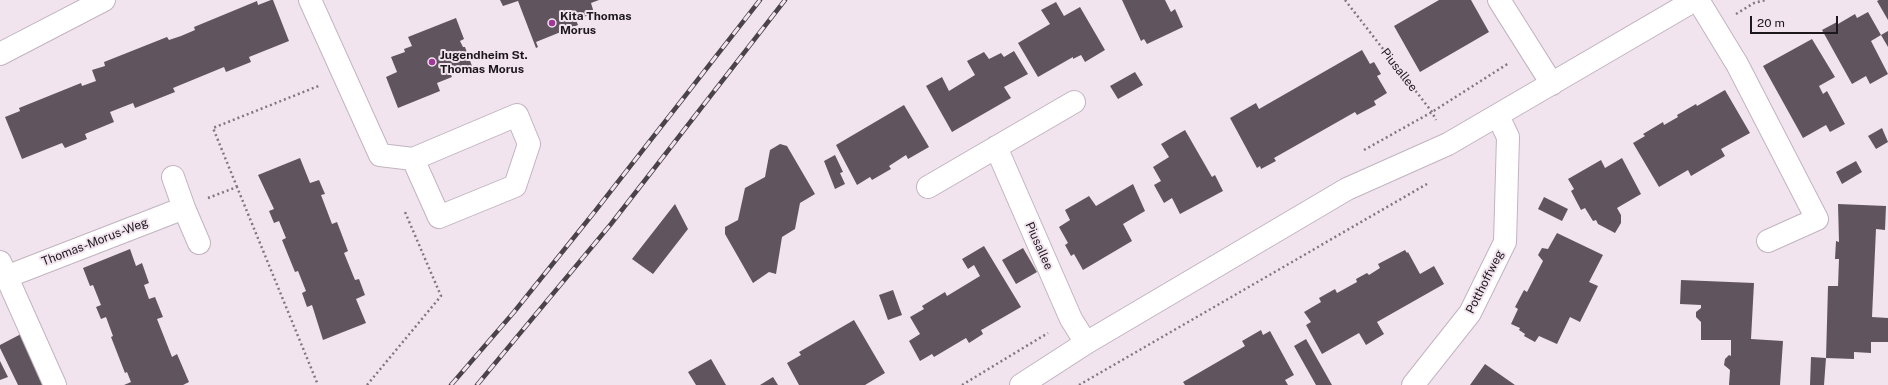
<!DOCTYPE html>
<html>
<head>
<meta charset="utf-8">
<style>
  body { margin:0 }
  #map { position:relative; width:1888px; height:385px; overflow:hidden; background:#f2e4ef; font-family:"Public Sans",sans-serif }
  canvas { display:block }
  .scale { position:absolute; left:1750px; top:16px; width:88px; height:18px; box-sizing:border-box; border:2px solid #1c181c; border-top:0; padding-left:5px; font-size:12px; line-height:14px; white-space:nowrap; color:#1c181c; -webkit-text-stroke:3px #f2e4ef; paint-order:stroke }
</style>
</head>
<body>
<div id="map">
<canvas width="1888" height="385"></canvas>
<div class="scale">20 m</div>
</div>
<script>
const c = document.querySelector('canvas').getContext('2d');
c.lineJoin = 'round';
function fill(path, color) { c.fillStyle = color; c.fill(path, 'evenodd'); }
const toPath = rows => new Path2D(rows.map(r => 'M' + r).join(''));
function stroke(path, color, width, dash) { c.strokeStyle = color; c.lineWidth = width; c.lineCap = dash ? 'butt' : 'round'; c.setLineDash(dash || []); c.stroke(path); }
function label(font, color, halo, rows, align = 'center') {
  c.font = font + ' "Public Sans",sans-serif'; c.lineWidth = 4; c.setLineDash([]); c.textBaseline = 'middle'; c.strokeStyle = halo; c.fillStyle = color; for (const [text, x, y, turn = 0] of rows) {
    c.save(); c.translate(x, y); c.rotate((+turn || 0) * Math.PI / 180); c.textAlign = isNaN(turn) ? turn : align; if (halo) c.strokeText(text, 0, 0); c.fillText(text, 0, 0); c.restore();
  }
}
fill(toPath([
  [271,0,273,0,289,41,249,57,251,62,226,72,224,67,173,88,175,92,135,108,133,103,110,112,114,122,85,134,87,139,65,148,62,143,22,159,5,117,20,111,19,108,81,83,82,86,96,81,92,70,105,66,104,62,167,37,169,40,181,36,195,30,194,27,257,1,258,5],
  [500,0,599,0,591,3,594,13,576,20,578,25,536,42,538,47,536,48,518,1,503,6],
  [1122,0,1165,0,1171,12,1175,9,1183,27,1147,44,1144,39,1141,41],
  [1439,0,1471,0,1489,32,1420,72,1394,26],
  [1879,0,1888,0,1888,20,1877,1],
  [1056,2,1064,16,1080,7,1105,50,1085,62,1081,55,1073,59,1073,57,1038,77,1018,43,1050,24,1041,10],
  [1868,12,1881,35,1871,41,1888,74,1870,84,1866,76,1852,84,1822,30,1837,22,1838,24,1855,14,1857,18],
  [456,18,464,39,460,41,463,47,465,47,472,66,451,75,452,77,437,83,440,91,398,108,386,77,397,72,391,57,405,52,404,49,412,46,408,37],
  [1888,31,1888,47,1881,35],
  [1812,39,1835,77,1819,86,1823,94,1827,91,1845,124,1830,132,1826,125,1803,138,1763,66],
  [1362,50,1370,64,1374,62,1381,74,1377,76,1387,93,1374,101,1376,105,1357,115,1355,112,1274,158,1276,161,1261,169,1260,166,1257,168,1230,118,1256,103,1259,109],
  [1014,51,1028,74,1004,87,1011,98,952,132,926,86,942,77,949,91,975,75,967,61,984,52,989,59,1001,53,1004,57],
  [1135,72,1143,85,1118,99,1110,86],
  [1725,90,1750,133,1721,149,1725,156,1691,176,1688,170,1659,187,1633,143,1645,136,1643,134,1663,122,1664,125,1678,117,1677,115,1696,104,1697,106],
  [904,105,929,147,908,159,906,155,889,166,891,169,872,180,870,177,857,185,836,145],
  [1882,128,1888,142,1876,149,1868,136],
  [1185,130,1212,177,1215,175,1223,191,1180,214,1172,198,1164,203,1154,185,1161,181,1153,167,1169,157,1161,144],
  [780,144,787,146,815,194,800,203,795,229,782,237,776,274,769,272,753,283,725,234,725,227,738,220,745,188,765,177,770,150],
  [835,155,843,172,840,173,845,184,835,189,824,161],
  [300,158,310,183,319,180,325,194,321,195,332,224,337,222,348,251,344,253,355,280,359,279,365,295,356,299,366,323,323,340,312,305,307,307,302,293,306,291,298,271,295,272,282,240,286,238,279,221,274,223,269,211,274,209,258,175],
  [1622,158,1641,194,1617,208,1621,215,1621,223,1615,233,1598,224,1596,220,1593,221,1585,208,1581,210,1571,191,1574,189,1568,179,1601,160,1605,168],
  [1856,161,1862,172,1842,184,1836,172],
  [1133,184,1145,211,1123,224,1132,241,1083,270,1074,254,1071,256,1065,245,1068,243,1059,227,1070,220,1065,210,1089,196,1096,206],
  [1544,197,1568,209,1562,221,1538,209],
  [675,204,688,229,653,274,632,259],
  [1838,204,1886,206,1885,230,1876,229,1872,317,1888,318,1888,342,1871,342,1871,353,1854,352,1854,359,1826,358,1828,286,1838,286,1839,259,1835,259,1836,241,1839,242],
  [1557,233,1603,255,1589,282,1598,286,1580,322,1570,317,1557,344,1539,336,1535,342,1524,336,1525,334,1519,330,1520,328,1511,324,1518,309,1515,307,1524,290,1527,292,1543,261,1538,255,1542,248,1548,249],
  [984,246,1021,307,983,329,981,330,983,334,969,343,966,338,934,357,932,354,920,361,909,341,920,334,910,317,924,309,922,306,945,292,947,296,980,276,974,265,968,269,962,259],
  [1023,248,1037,272,1016,284,1002,260],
  [130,249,136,266,142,263,149,283,144,285,149,299,155,297,163,317,157,319,172,357,177,354,189,382,183,385,124,385,131,382,127,372,125,373,111,337,113,336,106,317,101,319,96,307,101,305,93,285,90,286,83,268],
  [1405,250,1407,253,1408,252,1420,274,1434,266,1444,284,1377,322,1384,334,1366,345,1359,333,1322,354,1306,325,1311,322,1304,312,1321,302,1319,298,1335,289,1337,293,1357,282,1356,279,1367,273,1369,275,1380,268,1378,264],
  [1681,280,1754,283,1751,339,1783,341,1780,385,1729,385,1730,370,1724,365,1725,359,1729,355,1731,356,1731,340,1701,340,1701,322,1696,317,1696,312,1701,308,1701,305,1680,304],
  [893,290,902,315,888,320,879,295],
  [854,320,885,373,865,385,799,385,787,363,801,355,799,352],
  [1261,330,1263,335,1270,331,1294,375,1285,380,1288,385,1185,385,1183,382,1245,346,1242,341],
  [21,334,45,385,18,385,0,348,0,345],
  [1306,339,1332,385,1316,385,1294,346],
  [1811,357,1826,358,1824,385,1810,385],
  [711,359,726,385,696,385,688,372],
  [0,361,8,377,0,380],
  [1485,364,1515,385,1470,385],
  [773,377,778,385,760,385]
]), '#60555e');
const minor = toPath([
  [310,0,380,155,413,159,439,217,515,186,529,144,517,115,413,159],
  [1499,0,1552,84],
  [1698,0,1737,64,1817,219,1768,241],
  [0,54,104,0],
  [996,147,1071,319,1086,343],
  [928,187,1074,102],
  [184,208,199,243],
  [0,262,55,385],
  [6,277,184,208,173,177],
  [1021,385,1086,343,1347,189,1448,144,1695,0],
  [1413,385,1470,313,1505,242,1508,137,1498,116]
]);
stroke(minor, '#c1b4bf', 24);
stroke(toPath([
  [1345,0,1432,112,1436,120],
  [1736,14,1754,3,1766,0],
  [1364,150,1432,112,1509,63],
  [237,187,213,128,321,85],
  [208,198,237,187,318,385],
  [367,385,441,296,405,212],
  [962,385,1048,333],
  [1079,385,1427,184]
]), '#81787f', 2.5, [2, 3]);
stroke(minor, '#fff', 22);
const rail = toPath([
  [451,385,514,312,596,210,760,0],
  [477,385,611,224,785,0]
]);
stroke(rail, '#4a4449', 4.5);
stroke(rail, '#f2e4ef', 3, [9]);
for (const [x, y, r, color] of [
  [552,23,4,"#a13798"],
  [432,62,4,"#a13798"]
]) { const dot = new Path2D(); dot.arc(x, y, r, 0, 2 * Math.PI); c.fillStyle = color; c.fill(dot); stroke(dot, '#f2e4ef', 1.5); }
label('bold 12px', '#1c181c', '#f2e4ef', [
  ["Kita Thomas",560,16],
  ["Morus",560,30],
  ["Jugendheim St.",440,55],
  ["Thomas Morus",440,69]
], 'left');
label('12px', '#1c181c', '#f2e4ef', [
  ["Piusallee",1399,70,52],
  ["Thomas-Morus-Weg",95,242,-21],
  ["Piusallee",1039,246,66],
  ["Potthoffweg",1485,282,-63]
]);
</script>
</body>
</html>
